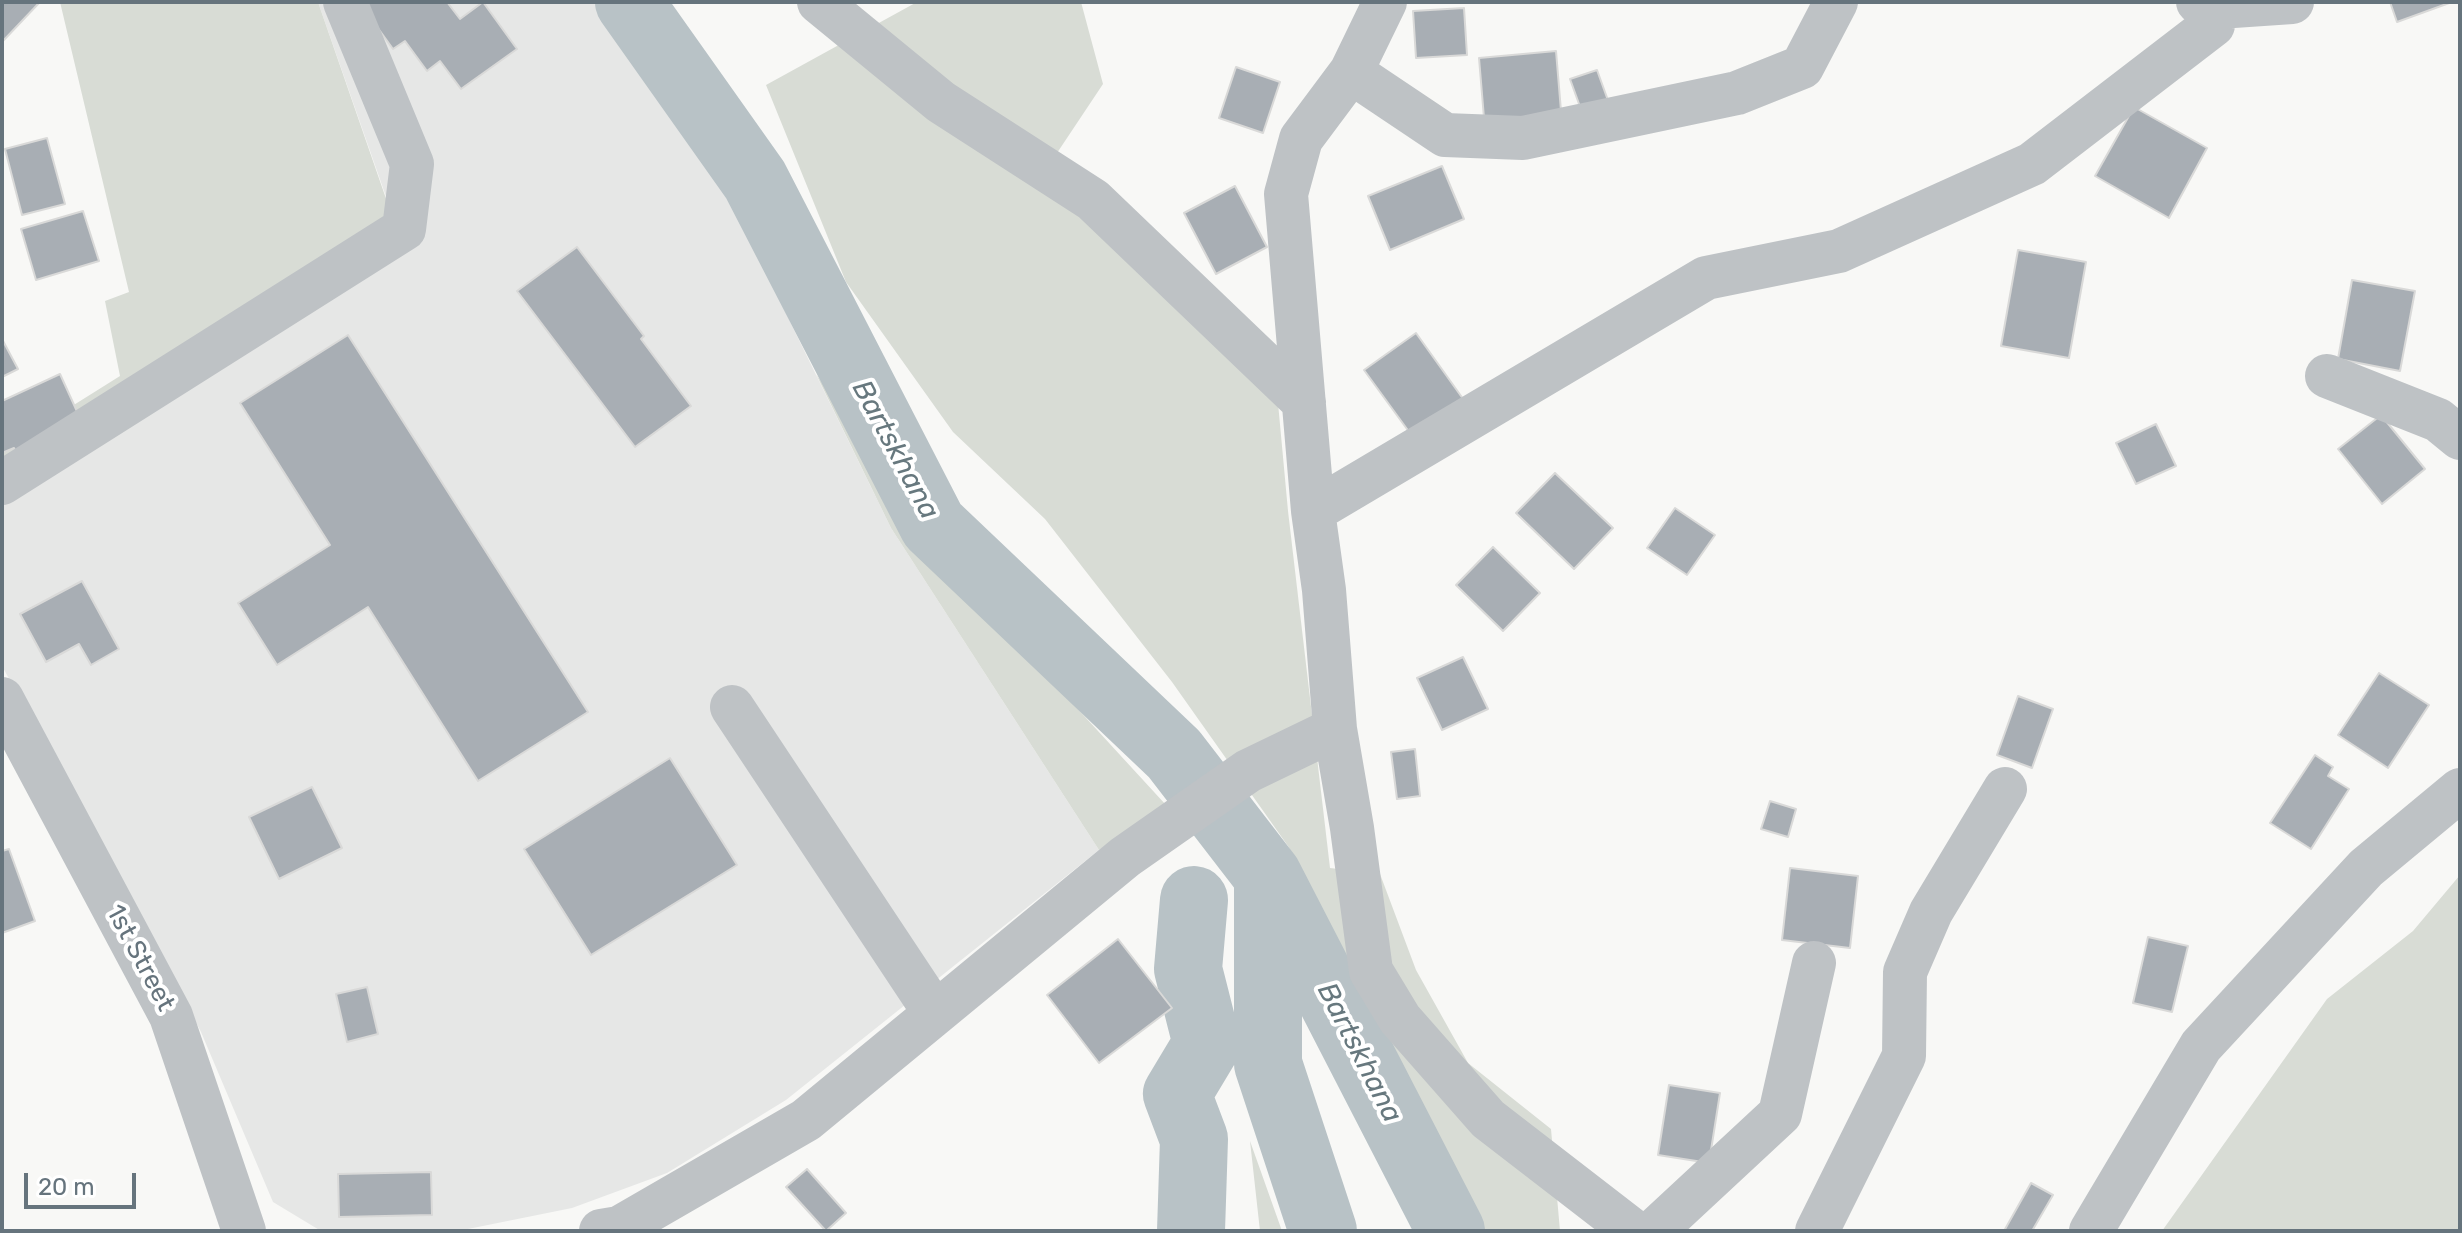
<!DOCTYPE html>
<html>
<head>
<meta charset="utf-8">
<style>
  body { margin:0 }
  #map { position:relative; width:2462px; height:1233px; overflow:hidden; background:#f8f8f6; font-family:Rubik,sans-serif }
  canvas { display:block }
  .frame { position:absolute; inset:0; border:4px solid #66747d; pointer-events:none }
  .scale { position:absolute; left:24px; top:1173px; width:112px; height:36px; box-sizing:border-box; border:4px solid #66747d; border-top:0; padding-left:10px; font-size:24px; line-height:28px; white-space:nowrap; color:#66747d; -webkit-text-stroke:6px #fff; paint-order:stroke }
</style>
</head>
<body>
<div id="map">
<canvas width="2462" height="1233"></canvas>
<div class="frame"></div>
<div class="scale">20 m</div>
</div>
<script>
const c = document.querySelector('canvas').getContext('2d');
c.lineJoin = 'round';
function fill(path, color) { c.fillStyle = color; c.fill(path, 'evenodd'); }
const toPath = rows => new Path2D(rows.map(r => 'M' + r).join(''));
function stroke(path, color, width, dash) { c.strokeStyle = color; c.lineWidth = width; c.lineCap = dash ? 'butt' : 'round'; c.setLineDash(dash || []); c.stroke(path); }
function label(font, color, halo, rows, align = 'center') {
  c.font = font + ' Rubik,sans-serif'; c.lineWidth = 8; c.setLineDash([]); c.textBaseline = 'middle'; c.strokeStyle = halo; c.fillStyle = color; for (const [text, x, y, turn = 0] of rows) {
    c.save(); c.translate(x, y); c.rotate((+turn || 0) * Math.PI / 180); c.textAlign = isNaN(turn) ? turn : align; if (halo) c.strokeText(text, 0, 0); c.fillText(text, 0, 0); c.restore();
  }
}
fill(toPath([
  [318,2,595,2,731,201,891,528,1099,850,786,1100,667,1173,572,1208,458,1231,321,1231,273,1202,201,1032,145,925,2,666,2,506,405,251]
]), '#e6e7e6');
fill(toPath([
  [60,2,318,2,392,216,2,464,2,450,120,376,105,301,129,292],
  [917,2,1081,2,1103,84,1055,156,1278,403,1288,511,1330,868,1380,874,1416,970,1468,1063,1551,1129,1560,1231,1475,1231,1456,1209,1389,1081,1339,943,1288,846,1172,682,1045,519,953,432,846,282,766,85],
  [816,374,868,451,928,546,1166,805,1099,850,891,528],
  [2460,875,2460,1231,2162,1231,2327,999,2413,931],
  [1250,1141,1282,1231,1260,1231]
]), '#d8dcd5');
stroke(toPath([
  [629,2,755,180,933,525,1174,754,1268,876,1451,1231],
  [1268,888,1268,1064,1323,1231],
  [1191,1231,1194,1139,1177,1094,1207,1044,1188,969,1194,900]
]), '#b8c2c6', 68);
const building = toPath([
  [2,2,39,3,2,42,2,2],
  [359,2,447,2,460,19,483,2,517,49,461,89,440,61,427,71,405,41,393,49,359,2],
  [2390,2,2452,2,2397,22,2390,2],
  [1464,8,1467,55,1416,58,1413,11,1464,8],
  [1556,51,1562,123,1485,130,1479,58,1556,51],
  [1236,67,1280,82,1263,133,1219,118,1236,67],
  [1597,70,1610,106,1583,115,1570,79,1597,70],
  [2134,107,2207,148,2169,218,2095,176,2134,107],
  [47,138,65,204,22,215,5,149,47,138],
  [1442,166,1464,219,1390,250,1368,196,1442,166],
  [1235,186,1267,247,1216,274,1184,213,1235,186],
  [83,211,99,261,36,280,21,229,83,211],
  [577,247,644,336,641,339,691,406,635,447,517,291,577,247],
  [2018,250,2086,262,2069,358,2001,346,2018,250],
  [2352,280,2415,291,2400,371,2338,359,2352,280],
  [1416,333,1466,403,1415,440,1364,370,1416,333],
  [348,335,588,712,478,781,368,607,277,665,238,603,330,545,240,403,348,335],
  [2,339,18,369,2,377,2,339],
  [60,374,85,429,19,460,14,448,2,453,2,401,60,374],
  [2381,415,2425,469,2382,504,2338,449,2381,415],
  [2156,424,2176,466,2136,484,2116,443,2156,424],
  [1555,473,1613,528,1574,569,1516,513,1555,473],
  [1675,508,1715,535,1687,575,1647,548,1675,508],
  [1493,547,1540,593,1503,631,1456,585,1493,547],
  [82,581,119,649,91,665,79,644,46,662,20,614,82,581],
  [1463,657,1488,709,1442,730,1417,678,1463,657],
  [2379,673,2429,705,2388,768,2338,735,2379,673],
  [2018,696,2053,709,2032,768,1997,755,2018,696],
  [1415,749,1420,796,1397,799,1391,752,1415,749],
  [2315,755,2333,767,2328,776,2349,789,2311,849,2270,823,2315,755],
  [670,758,737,865,591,955,524,849,670,758],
  [312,787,342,848,279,879,249,817,312,787],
  [1770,801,1796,809,1788,837,1761,829,1770,801],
  [9,849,35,921,2,933,2,851,9,849],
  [1790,868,1858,876,1850,948,1782,940,1790,868],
  [2148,937,2188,946,2172,1012,2133,1003,2148,937],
  [1118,939,1172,1008,1099,1063,1047,995,1118,939],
  [367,987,378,1034,347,1042,336,994,367,987],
  [1669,1085,1720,1093,1709,1163,1658,1155,1669,1085],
  [807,1169,846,1213,826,1231,786,1187,807,1169],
  [431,1172,432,1215,339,1217,338,1174,431,1172],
  [2031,1183,2053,1195,2032,1231,2004,1231,2031,1183]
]);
fill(building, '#a8aeb4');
stroke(building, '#d9d9d8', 2);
stroke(toPath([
  [819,2,941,102,1093,200,1304,402],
  [1385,2,1351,72,1301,139,1286,194,1313,511,1324,590,1335,729,1352,828,1371,971,1400,1019,1488,1119,1633,1231],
  [2204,8,2292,2],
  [1351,72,1445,135,1523,138,1737,93,1802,67,1836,2],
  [2327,376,2438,420,2460,438],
  [2,483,404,229,412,164,345,2],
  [1313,511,1706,278,1839,251,2032,164,2213,25,2204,8,2198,2],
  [2,699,171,1016,244,1231],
  [732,707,935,1013],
  [601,1231,619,1228,806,1120,1125,857,1248,771,1335,729],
  [1654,1231,1780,1114,1814,963],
  [1817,1231,1904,1056,1905,972,1931,912,2005,789],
  [2091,1231,2201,1046,2366,868,2460,790]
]), '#bec2c5', 44);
label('26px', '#66747d', '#fff', [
  ["1st Street",140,958,62]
]);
label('italic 28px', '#67787e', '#fff', [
  ["Bartskhana",895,450,62],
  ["Bartskhana",1359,1053,63]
]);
</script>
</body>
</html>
